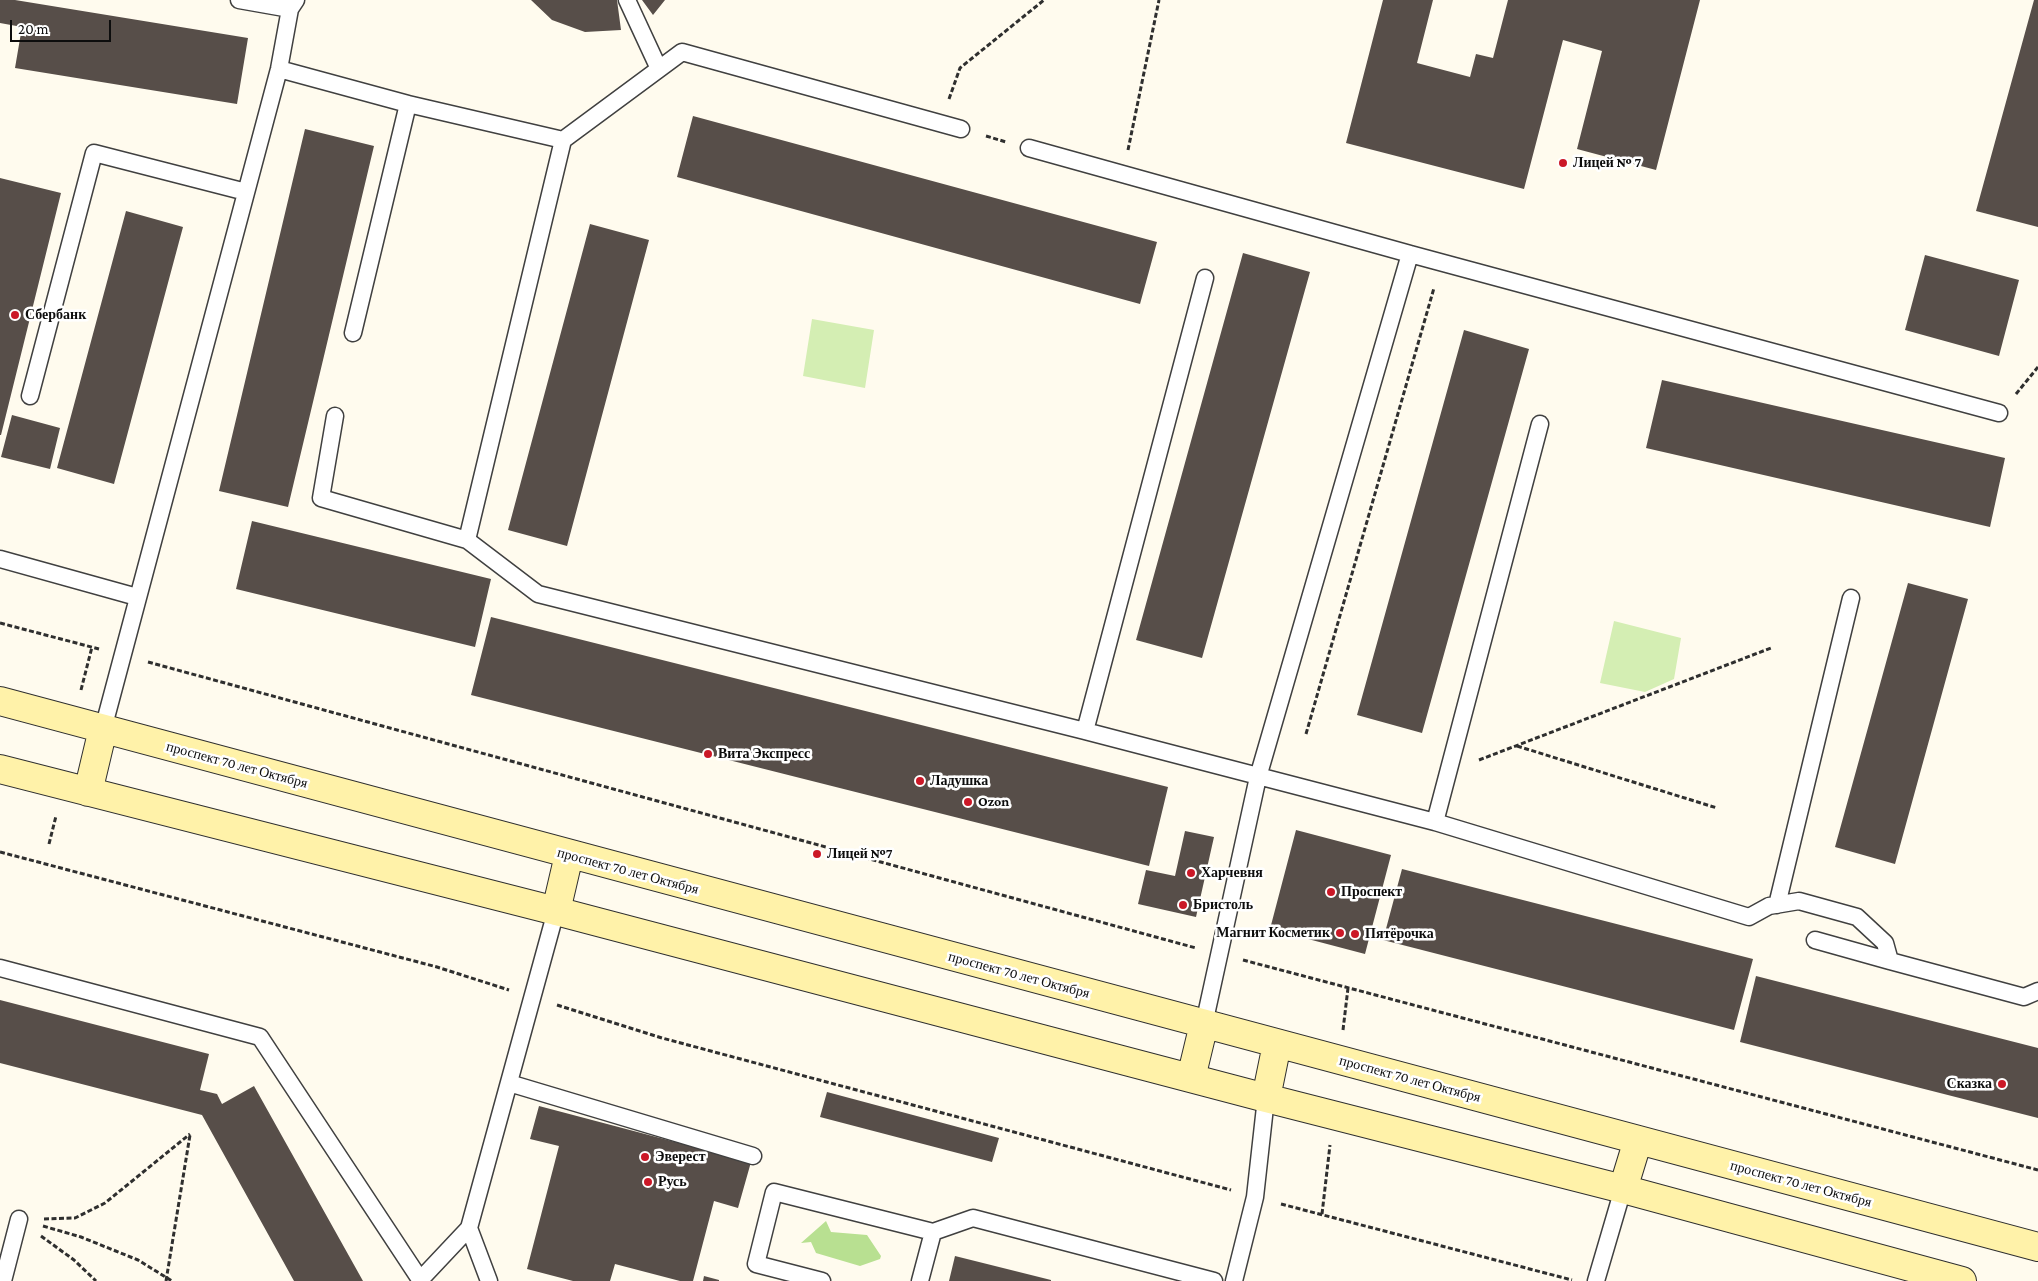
<!DOCTYPE html>
<html>
<head>
<meta charset="utf-8">
<style>
  body { margin:0 }
  #map { position:relative; width:2038px; height:1281px; overflow:hidden; background:#fffbee; font-family:"Crimson Pro",serif }
  canvas { display:block }
  .scale { position:absolute; left:10px; top:20px; width:101px; height:22px; box-sizing:border-box; border:2px solid #0d0d0d; border-top:0; padding-left:6px; font-size:15px; line-height:18px; white-space:nowrap; color:#0d0d0d; -webkit-text-stroke:4px #fff; paint-order:stroke }
</style>
</head>
<body>
<div id="map">
<canvas width="2038" height="1281"></canvas>
<div class="scale">20 m</div>
</div>
<script>
const c = document.querySelector('canvas').getContext('2d');
c.lineJoin = 'round';
function fill(path, color) { c.fillStyle = color; c.fill(path, 'evenodd'); }
const toPath = rows => new Path2D(rows.map(r => 'M' + r).join(''));
function stroke(path, color, width, dash) { c.strokeStyle = color; c.lineWidth = width; c.lineCap = dash ? 'butt' : 'round'; c.setLineDash(dash || []); c.stroke(path); }
function label(font, color, halo, rows, align = 'center') {
  c.font = font + ' "Crimson Pro",serif'; c.lineWidth = 5; c.setLineDash([]); c.textBaseline = 'middle'; c.strokeStyle = halo; c.fillStyle = color; for (const [text, x, y, turn = 0] of rows) {
    c.save(); c.translate(x, y); c.rotate((+turn || 0) * Math.PI / 180); c.textAlign = isNaN(turn) ? turn : align; if (halo) c.strokeText(text, 0, 0); c.fillText(text, 0, 0); c.restore();
  }
}
fill(toPath([
  [812,319,874,330,865,388,803,376],
  [1614,621,1681,638,1674,679,1645,692,1600,683]
]), '#d4eeb3');
fill(toPath([
  [826,1221,831,1232,867,1235,881,1256,880,1259,860,1266,816,1253,811,1242,801,1243]
]), '#b8e091');
fill(toPath([
  [0,0,15,0,248,38,237,104,15,68,22,27,0,23],
  [531,0,617,0,621,30,585,32,552,20],
  [642,0,665,0,653,15],
  [1383,0,1433,0,1417,63,1470,77,1476,54,1493,58,1508,0,1700,0,1656,170,1577,149,1602,51,1563,40,1524,189,1346,143],
  [2034,0,2038,0,2038,227,1976,211],
  [693,116,1157,242,1140,304,677,177],
  [305,129,374,146,288,507,219,491],
  [0,178,61,193,1,435,0,435],
  [126,211,183,227,114,484,57,468],
  [590,224,649,240,567,546,508,530],
  [1243,253,1310,272,1202,658,1136,640],
  [1925,255,2019,280,1999,356,1905,330],
  [1464,330,1529,349,1422,733,1357,715],
  [1662,380,2005,458,1990,527,1646,448],
  [12,415,60,428,50,469,1,457],
  [252,521,491,579,475,647,236,589],
  [1908,583,1968,599,1895,864,1835,847],
  [491,617,1168,787,1149,866,471,695],
  [1296,830,1391,855,1365,954,1270,929],
  [1185,831,1214,837,1196,917,1138,904,1146,870,1175,876],
  [1402,869,1753,959,1734,1030,1383,940],
  [1756,976,2038,1048,2038,1118,1740,1042],
  [0,1000,209,1054,200,1090,217,1094,222,1104,254,1086,363,1281,294,1281,202,1115,0,1063],
  [827,1092,999,1138,992,1162,820,1117],
  [539,1106,751,1162,738,1208,714,1201,693,1281,680,1281,615,1264,610,1281,573,1281,527,1269,559,1146,530,1139],
  [955,1256,1051,1280,1051,1281,949,1281],
  [704,1276,719,1280,719,1281,703,1281]
]), '#574e49');
const service = toPath([
  [239,0,290,9],
  [627,0,659,69],
  [279,69,408,104],
  [1029,148,1410,254],
  [1205,278,1085,731,1435,822,1540,424],
  [353,333,408,104,563,140],
  [30,396,94,153,246,192],
  [335,416,321,498,467,540,538,594,1085,731],
  [467,540,563,140,682,52,961,129],
  [0,559,137,597],
  [103,729,279,69,290,9,296,0],
  [1435,822,1749,917,1769,906,1799,901,1857,917,1885,943,1890,961,2024,997,2038,991],
  [1777,905,1851,598],
  [1815,940,1890,961],
  [0,968,260,1037,421,1281],
  [1204,1024,1258,777,1410,254,1999,413],
  [509,1083,753,1156],
  [469,1228,489,1281],
  [421,1279,469,1228,556,911],
  [3,1281,19,1219],
  [822,1281,756,1264,774,1192,933,1232,973,1218,1214,1281],
  [920,1281,933,1232],
  [1234,1281,1255,1197,1266,1098],
  [1596,1281,1623,1189]
]);
const secondary = toPath([
  [0,701,2038,1247],
  [0,769,556,911,1266,1098,1623,1189,1962,1281],
  [88,792,103,729],
  [556,911,569,855],
  [1191,1078,1204,1024],
  [1266,1098,1277,1044],
  [1623,1189,1638,1140]
]);
stroke(service, '#404040', 19);
stroke(secondary, '#2f2f2f', 30);
stroke(toPath([
  [949,99,960,68,1044,0],
  [986,136,1006,142],
  [1128,150,1159,0],
  [2016,394,2038,367],
  [0,623,99,649],
  [148,662,1196,948],
  [81,690,92,647],
  [1306,734,1434,288],
  [1517,746,1717,808],
  [1479,760,1771,648],
  [49,844,56,816],
  [0,852,437,967,509,990],
  [1243,960,2038,1170],
  [557,1005,662,1038,1231,1190],
  [1343,1030,1348,988],
  [1281,1204,1572,1280],
  [1322,1214,1330,1145],
  [44,1219,75,1218,105,1203,190,1134],
  [43,1226,81,1237,138,1260,172,1281],
  [41,1236,74,1260,96,1281],
  [166,1281,190,1135]
]), '#2f2f2f', 3, [5, 2.5]);
stroke(service, '#fff', 16);
stroke(secondary, '#fff2a9', 28);
for (const [x, y, r, color] of [
  [1563,163,5,"#cb1827"],
  [15,315,5,"#cb1827"],
  [708,754,5,"#cb1827"],
  [920,781,5,"#cb1827"],
  [968,802,5,"#cb1827"],
  [817,854,5,"#cb1827"],
  [1191,873,5,"#cb1827"],
  [1331,892,5,"#cb1827"],
  [1183,905,5,"#cb1827"],
  [1340,933,5,"#cb1827"],
  [1355,934,5,"#cb1827"],
  [2002,1084,5,"#cb1827"],
  [645,1157,5,"#cb1827"],
  [648,1182,5,"#cb1827"]
]) { const dot = new Path2D(); dot.arc(x, y, r, 0, 2 * Math.PI); c.fillStyle = color; c.fill(dot); stroke(dot, '#fff', 2); }
label('bold 14px', '#0d0d0d', '#fff', [
  ["Лицей № 7",1573,163],
  ["Сбербанк",25,315],
  ["Вита Экспресс",718,754],
  ["Ладушка",930,781],
  ["Ozon",978,802],
  ["Лицей №7",827,854],
  ["Харчевня",1201,873],
  ["Проспект",1341,892],
  ["Бристоль",1193,905],
  ["Магнит Косметик",1330,933,"right"],
  ["Пятёрочка",1365,934],
  ["Сказка",1992,1084,"right"],
  ["Эверест",655,1157],
  ["Русь",658,1182]
], 'left');
label('14px', '#0d0d0d', '#fff', [
  ["проспект 70 лет Октября",237,765,15],
  ["проспект 70 лет Октября",628,871,15],
  ["проспект 70 лет Октября",1019,975,15],
  ["проспект 70 лет Октября",1410,1079,15],
  ["проспект 70 лет Октября",1801,1184,15]
]);
</script>
</body>
</html>
